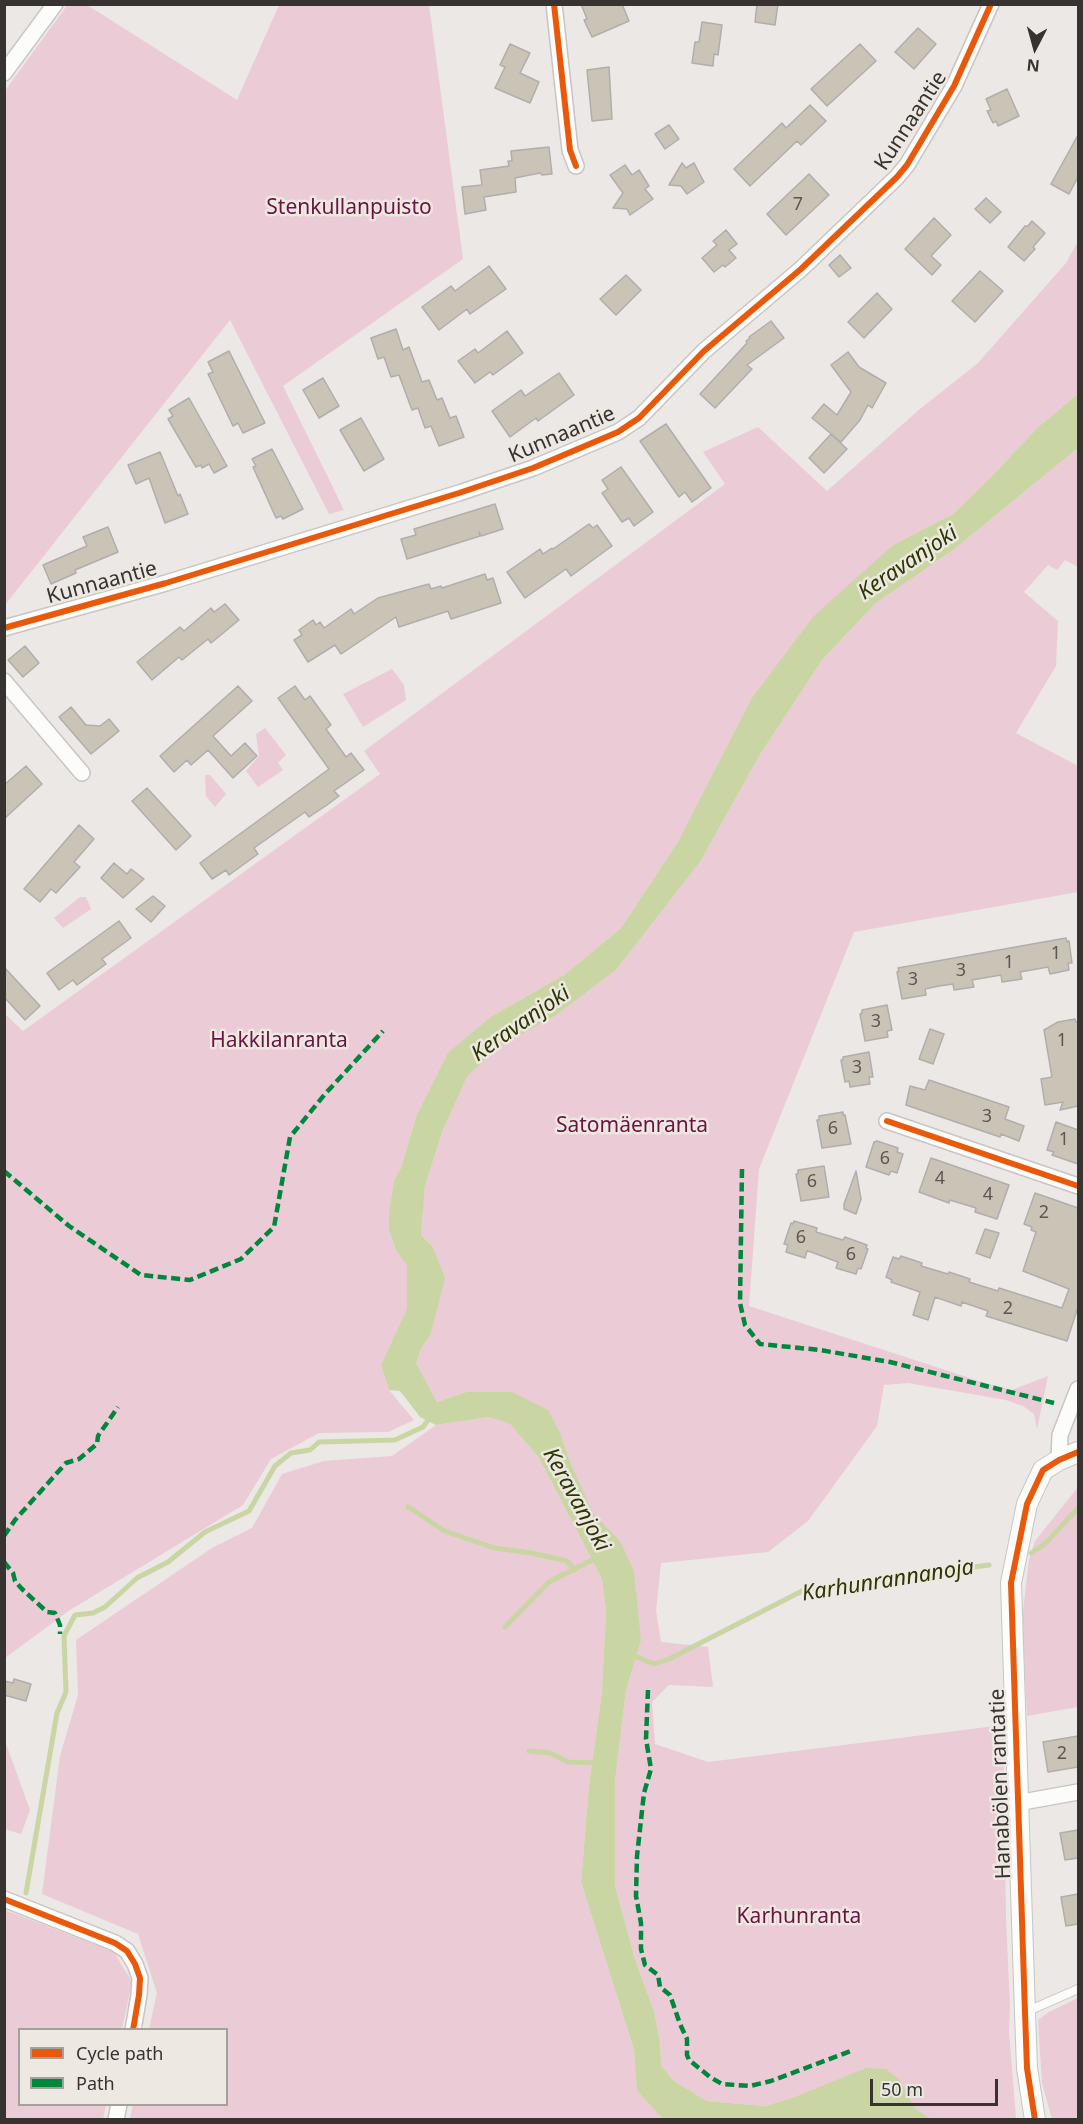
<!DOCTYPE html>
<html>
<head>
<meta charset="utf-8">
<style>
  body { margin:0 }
  #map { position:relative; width:1083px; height:2124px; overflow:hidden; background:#ebe8e6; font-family:"Noto Sans",sans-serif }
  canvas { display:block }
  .frame { position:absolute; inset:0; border:6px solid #363331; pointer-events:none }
  .legend { position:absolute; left:18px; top:2028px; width:210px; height:78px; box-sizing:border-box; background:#eee8e3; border:2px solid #a4a09c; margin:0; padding:8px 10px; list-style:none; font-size:18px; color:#363331 }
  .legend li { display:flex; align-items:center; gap:12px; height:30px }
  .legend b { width:30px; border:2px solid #a4a09c }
  .north { position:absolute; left:1005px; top:18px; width:60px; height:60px; -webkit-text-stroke:4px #eee8e3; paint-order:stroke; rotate:186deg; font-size:16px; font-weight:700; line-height:24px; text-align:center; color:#363331 }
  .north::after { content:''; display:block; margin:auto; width:21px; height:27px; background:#363331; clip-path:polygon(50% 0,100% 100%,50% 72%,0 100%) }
  .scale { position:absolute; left:870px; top:2079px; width:128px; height:27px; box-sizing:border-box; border:3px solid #363331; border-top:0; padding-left:8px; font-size:18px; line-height:21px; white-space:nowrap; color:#363331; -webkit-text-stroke:4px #eee8e3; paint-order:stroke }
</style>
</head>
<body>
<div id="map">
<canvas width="1083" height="2124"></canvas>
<div class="frame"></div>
<ul class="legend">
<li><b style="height:8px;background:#e8590c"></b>Cycle path</li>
<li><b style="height:8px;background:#00873e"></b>Path</li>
</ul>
<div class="north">N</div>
<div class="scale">50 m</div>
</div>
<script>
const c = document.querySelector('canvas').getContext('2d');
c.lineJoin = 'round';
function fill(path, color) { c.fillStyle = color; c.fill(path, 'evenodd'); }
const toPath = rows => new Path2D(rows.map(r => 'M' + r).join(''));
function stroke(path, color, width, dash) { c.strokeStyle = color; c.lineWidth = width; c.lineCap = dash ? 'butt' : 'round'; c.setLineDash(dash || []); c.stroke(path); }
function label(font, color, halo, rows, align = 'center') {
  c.font = font + ' "Noto Sans",sans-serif'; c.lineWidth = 5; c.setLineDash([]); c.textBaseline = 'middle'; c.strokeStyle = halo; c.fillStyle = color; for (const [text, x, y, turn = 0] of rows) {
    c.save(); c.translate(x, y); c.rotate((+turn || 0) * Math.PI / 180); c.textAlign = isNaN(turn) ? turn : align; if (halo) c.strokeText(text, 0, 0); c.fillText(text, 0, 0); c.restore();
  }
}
fill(toPath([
  [68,4,87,5,237,100,279,5,429,5,463,259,283,386,344,510,329,514,230,320,5,605,5,91],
  [1078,241,1078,394,1038,427,993,475,953,514,893,545,679,840,621,928,564,975,492,1016,416,1117,401,1168,394,1180,389,1211,389,1231,397,1252,407,1264,407,1310,381,1365,389,1390,414,1420,388,1432,319,1433,271,1459,243,1505,70,1610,5,1658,4,1013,23,1031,380,774,364,751,725,484,703,452,758,427,827,491,920,409,978,363,1066,263],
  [1078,448,1078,567,1065,560,1057,570,1048,565,1024,592,1058,621,1056,666,1016,733,1078,766,1078,892,854,932,759,1169,749,1306,982,1382,1012,1390,1048,1376,1037,1429,1034,1414,1023,1406,1006,1400,908,1383,884,1385,877,1426,808,1521,768,1552,661,1563,656,1611,661,1642,708,1647,713,1687,669,1685,652,1702,655,1744,708,1762,1003,1725,1006,1920,1010,2004,1009,2031,1016,2119,931,2119,915,2108,900,2080,795,2097,765,2106,707,2101,674,2081,661,2065,660,2042,654,2011,635,1959,615,1886,615,1781,626,1690,641,1641,620,1541,593,1514,569,1459,561,1435,466,1392,437,1402,416,1363,422,1347,430,1336,432,1246,421,1235,425,1186,443,1130,467,1077,499,1047,555,1016,616,970,700,862,761,753,822,660,876,603,953,550],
  [392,669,404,685,406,700,363,727,343,694],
  [265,728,286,755,278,763,283,770,258,787,246,771,259,756,256,734],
  [205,775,210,775,226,794,215,807,206,796],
  [80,897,86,897,91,909,63,928,54,918],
  [489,1417,510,1424,539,1458,602,1579,606,1611,602,1691,589,1785,581,1882,634,2050,637,2091,663,2119,130,2119,133,2105,226,2104,226,2030,149,2029,157,1993,138,1934,42,1894,60,1756,78,1695,76,1640,212,1548,252,1528,282,1474,324,1461,392,1456,436,1425],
  [1078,1487,1078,1707,1027,1716,1022,1619,1029,1560,1035,1541],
  [5,1741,30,1810,21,1834,5,1829],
  [5,1910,114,1952,132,1982,122,2029,20,2030,20,2104,106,2105,103,2119,5,2119],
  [1078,1998,1078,2119,1052,2119,1042,2083,1038,2020,1049,2012]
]), '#ebcbd6');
fill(toPath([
  [1078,394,1078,448,953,550,876,603,822,660,761,753,700,862,616,970,555,1016,499,1047,467,1077,443,1130,425,1186,421,1235,432,1246,445,1278,430,1336,422,1347,416,1363,437,1402,466,1392,512,1392,548,1410,561,1435,569,1459,593,1513,620,1541,634,1571,641,1641,626,1690,615,1781,615,1886,635,1959,654,2011,660,2042,661,2065,674,2081,707,2101,765,2106,795,2097,866,2068,886,2069,900,2080,915,2108,931,2119,663,2119,637,2091,634,2050,581,1882,589,1785,602,1691,606,1611,602,1579,539,1458,510,1424,489,1417,436,1425,420,1417,400,1391,389,1390,381,1365,407,1309,407,1265,397,1252,389,1231,389,1211,394,1180,401,1168,416,1117,448,1053,492,1016,564,975,621,928,679,840,752,698,813,617,893,545,953,514,993,475,1038,427]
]), '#c9d6a4');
stroke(toPath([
  [408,1507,445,1531,494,1548,532,1553,567,1561,575,1570],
  [1031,1553,1045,1544,1078,1508],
  [505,1627,549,1582,596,1558],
  [630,1657,637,1657,654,1664,669,1659,804,1590,989,1565],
  [529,1751,550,1753,568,1762,598,1763],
  [26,1893,57,1713,66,1692,64,1636,75,1615,93,1613,105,1607,137,1578,168,1562,205,1532,249,1511,275,1466,291,1453,310,1450,319,1442,395,1440,423,1427,431,1416]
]), '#c9d6a4', 5);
const building = toPath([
  [581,4,622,4,629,21,592,37,584,20,587,19,581,4],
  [757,4,778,4,775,25,755,22,757,4],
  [702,22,722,25,718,55,714,54,713,66,692,63,695,42,699,42,702,22],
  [918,28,936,44,914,69,895,52,918,28],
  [510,44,530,53,520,73,539,82,530,103,495,88,505,67,500,65,510,44],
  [860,44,876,61,827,106,811,89,860,44],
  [609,67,612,119,592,121,587,70,609,67],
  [1007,89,1019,116,998,126,996,121,993,123,987,111,991,110,986,99,1007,89],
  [810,105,826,121,801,145,797,141,750,186,734,169,782,123,786,128,810,105],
  [669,125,679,139,665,149,655,134,669,125],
  [1078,135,1078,177,1069,194,1051,184,1078,135],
  [549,147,552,174,542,175,540,173,515,178,516,192,484,197,486,210,465,214,462,187,482,185,480,170,509,166,508,161,512,161,511,151,549,147],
  [682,163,686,168,694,163,704,182,687,194,681,186,669,185,682,163],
  [625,165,632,175,639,170,649,186,645,189,653,199,630,215,627,209,613,208,623,193,610,175,625,165],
  [809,174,829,195,786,235,767,214,809,174],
  [986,198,1001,212,990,223,975,209,986,198],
  [934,218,951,235,931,256,941,265,932,275,905,249,934,218],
  [1032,221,1045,233,1033,247,1035,249,1024,261,1008,247,1025,226,1028,226,1032,221],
  [726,230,737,244,729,250,736,258,725,267,723,265,714,272,702,258,717,245,713,241,726,230],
  [840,255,851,268,839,277,829,265,840,255],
  [489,266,506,289,470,314,467,309,439,330,422,307,451,286,455,291,489,266],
  [980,271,1003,291,975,322,952,301,980,271],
  [626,275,641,290,616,315,600,299,626,275],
  [877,293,892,309,864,338,848,322,877,293],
  [771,321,784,338,747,365,752,369,715,408,700,394,747,343,746,341,750,338,749,337,771,321],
  [396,329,403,350,409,347,422,382,429,380,437,400,442,398,450,418,456,416,464,437,439,446,431,426,425,428,418,408,412,410,399,375,391,377,384,357,378,359,371,338,396,329],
  [507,331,523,353,493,375,490,372,475,383,458,361,475,349,478,353,507,331],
  [229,351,265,423,243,433,238,423,233,426,208,374,213,372,208,362,229,351],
  [848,352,859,367,886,383,872,408,868,405,860,420,841,442,812,418,824,404,837,415,851,392,831,365,848,352],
  [559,373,574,395,538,421,536,418,510,437,492,411,521,390,525,396,559,373],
  [323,378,339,406,319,418,303,390,323,378],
  [189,398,227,466,214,473,209,464,202,468,201,465,196,467,168,419,173,416,169,410,189,398],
  [361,418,384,459,364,471,340,430,361,418],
  [666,424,711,488,692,502,685,492,679,497,640,441,666,424],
  [831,434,847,449,824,473,809,458,831,434],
  [272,449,303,509,283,519,281,516,276,518,253,467,256,466,252,459,272,449],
  [160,452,178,496,180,494,188,514,165,523,149,478,136,484,128,465,160,452],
  [621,467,653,512,634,526,629,518,622,522,602,493,608,489,602,480,621,467],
  [495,504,503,529,481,536,479,532,480,536,407,559,401,539,416,535,414,529,495,504],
  [589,524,593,528,597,525,612,546,571,576,566,569,525,598,507,572,540,549,543,554,552,548,553,549,589,524],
  [108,527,118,552,75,570,76,573,51,584,43,565,87,546,83,537,108,527],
  [485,574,487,580,493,578,501,603,451,619,448,611,399,627,396,617,341,654,335,645,308,662,294,640,302,635,299,630,313,620,316,625,320,622,324,628,351,609,354,614,378,598,429,584,431,589,441,586,442,588,485,574],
  [225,604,239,620,211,643,208,639,182,660,179,657,152,680,137,662,180,627,184,631,211,608,214,612,225,604],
  [25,646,39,663,23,677,8,660,25,646],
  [238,686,252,701,213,736,231,756,245,743,257,756,233,778,208,750,191,765,187,760,174,772,160,756,238,686],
  [295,686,305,700,310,696,331,725,326,729,346,757,351,753,364,770,334,791,339,796,327,805,309,817,305,812,254,848,258,854,229,875,226,870,212,879,200,863,329,769,278,698,295,686],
  [71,707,86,725,100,726,109,719,119,731,91,754,59,717,71,707],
  [26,766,42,784,4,819,4,785,26,766],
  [147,788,191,836,176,850,132,801,147,788],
  [79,825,94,839,74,862,80,867,56,893,51,889,40,902,24,889,79,825],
  [114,863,127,874,131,869,144,879,123,898,101,878,114,863],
  [153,896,165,906,151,922,136,909,153,896],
  [119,921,131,938,102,959,106,964,95,972,77,985,73,980,59,990,47,973,119,921],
  [1066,938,1067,942,1069,941,1072,963,1068,963,1069,970,1050,974,1048,967,1020,972,1022,979,1002,982,1001,975,972,980,974,987,954,990,953,984,939,986,925,989,926,995,902,999,897,972,899,971,898,968,1066,938],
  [4,967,40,1006,25,1020,4,997,4,967],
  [887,1005,892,1030,887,1031,888,1037,865,1041,860,1014,862,1013,862,1010,887,1005],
  [1075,1019,1076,1022,1078,1022,1078,1106,1060,1110,1063,1102,1045,1105,1041,1079,1052,1077,1044,1030,1058,1022,1075,1019],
  [930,1029,944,1034,933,1064,919,1059,930,1029],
  [869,1052,873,1077,869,1077,870,1084,850,1087,849,1081,845,1082,841,1060,843,1060,843,1057,869,1052],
  [929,1080,1009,1107,1005,1119,1024,1126,1019,1141,1001,1134,1000,1137,906,1105,910,1086,925,1090,929,1080],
  [843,1112,843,1115,845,1115,851,1144,822,1148,817,1120,819,1120,819,1116,843,1112],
  [1056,1122,1078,1130,1078,1164,1052,1155,1054,1152,1047,1150,1056,1122],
  [877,1141,898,1148,897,1152,903,1154,897,1173,891,1171,889,1175,866,1167,874,1142,877,1141],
  [931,1158,1009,1185,997,1219,975,1212,976,1208,950,1200,949,1203,919,1192,931,1158],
  [824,1166,829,1197,801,1201,796,1174,798,1174,798,1170,824,1166],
  [856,1171,861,1199,856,1214,844,1209,844,1204,856,1171],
  [1035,1193,1078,1208,1078,1307,1067,1341,986,1316,988,1311,962,1302,961,1306,935,1297,928,1320,913,1315,920,1292,891,1282,892,1280,886,1277,893,1257,899,1259,901,1256,922,1263,921,1266,948,1274,949,1272,970,1279,969,1282,998,1291,999,1288,1062,1308,1069,1289,1023,1271,1036,1232,1031,1230,1032,1227,1024,1224,1035,1193],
  [794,1221,817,1228,816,1232,843,1240,845,1237,867,1245,866,1248,868,1249,861,1269,858,1268,856,1274,836,1268,838,1262,811,1252,807,1251,805,1258,786,1252,788,1245,784,1244,791,1223,793,1224,794,1221],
  [985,1229,999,1233,990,1258,976,1253,985,1229],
  [14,1679,31,1684,26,1701,4,1695,4,1681,13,1683,14,1679],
  [1078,1736,1078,1767,1048,1772,1043,1742,1078,1736],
  [1078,1830,1078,1858,1065,1860,1060,1833,1078,1830],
  [1078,1894,1078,1924,1066,1926,1061,1897,1078,1894]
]);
fill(building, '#cac4b6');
stroke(building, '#b0aeac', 1.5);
const service = toPath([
  [1028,2011,1078,1989]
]);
const minor = toPath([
  [554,4,570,150,576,166],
  [4,73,55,4],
  [4,628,166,583,459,493,533,468,618,432,639,418,704,351,801,269,897,177,907,165,954,86,991,4],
  [4,681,82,773],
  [887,1121,1078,1186],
  [1059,1460,1060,1435,1078,1389],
  [1017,1803,1078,1792],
  [4,1899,115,1943,127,1951,135,1964,140,1978,139,1995,133,2030],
  [116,2120,119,2104]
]);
const tertiary = toPath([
  [1035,2120,1027,2068,1025,2013,1011,1583,1027,1504,1043,1470,1059,1460,1078,1452]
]);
stroke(service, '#c8c5c4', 10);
stroke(minor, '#c8c5c4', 18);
stroke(tertiary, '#c8c5c4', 22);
stroke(service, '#fcfcfb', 8);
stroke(minor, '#fcfcfb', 15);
stroke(tertiary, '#fcfcfb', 20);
stroke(toPath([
  [742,1169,740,1303,745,1325,760,1344,820,1350,890,1362,1054,1403],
  [4,1171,69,1226,141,1275,190,1280,241,1259,274,1227,290,1137,325,1094,383,1031],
  [4,1536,15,1520,66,1463,79,1459,97,1444,98,1436,118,1407],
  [4,1562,13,1573,15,1581,22,1589,47,1612,55,1613,60,1625,60,1634],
  [648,1690,646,1739,651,1769,644,1793,637,1856,636,1896,641,1923,641,1949,645,1965,658,1975,660,1987,670,1995,680,2024,687,2039,687,2055,689,2060,710,2077,722,2084,750,2086,771,2081,851,2051]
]), '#00873e', 4.5, [9, 4.5]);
stroke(toPath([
  [554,4,570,150,576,166],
  [4,628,166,583,459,493,533,468,618,432,639,418,704,351,801,269,897,177,907,165,954,86,991,4],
  [887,1121,1078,1186],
  [4,1899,115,1943,127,1951,135,1964,140,1978,139,1995,133,2030],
  [1035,2120,1027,2068,1025,2013,1011,1583,1027,1504,1043,1470,1059,1460,1078,1452]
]), '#e8590c', 6);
label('18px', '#5b5752', null, [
  ["7",798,205],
  ["1",1056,954],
  ["1",1009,963],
  ["3",961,971],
  ["3",913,980],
  ["3",876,1022],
  ["1",1062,1041],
  ["3",857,1068],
  ["3",987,1117],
  ["6",833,1129],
  ["1",1064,1140],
  ["6",885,1159],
  ["4",940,1179],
  ["6",812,1182],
  ["4",988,1195],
  ["2",1044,1213],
  ["6",801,1238],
  ["6",851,1255],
  ["2",1008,1309],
  ["2",1062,1754]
]);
label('21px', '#363331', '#eee8e3', [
  ["Kunnaantie",911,121,-57],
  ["Kunnaantie",562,435,-23],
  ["Kunnaantie",102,583,-15],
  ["Hanabölen rantatie",1001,1784,-92]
]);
label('21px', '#691441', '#eee8e3', [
  ["Stenkullanpuisto",349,208],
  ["Hakkilanranta",279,1041],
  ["Satomäenranta",632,1126],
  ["Karhunranta",799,1917]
]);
label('italic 22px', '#2c3701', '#eee8e3', [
  ["Keravanjoki",908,563,-34],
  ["Keravanjoki",521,1024,-35],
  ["Keravanjoki",576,1500,61],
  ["Karhunrannanoja",888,1581,-9]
]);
</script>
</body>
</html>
